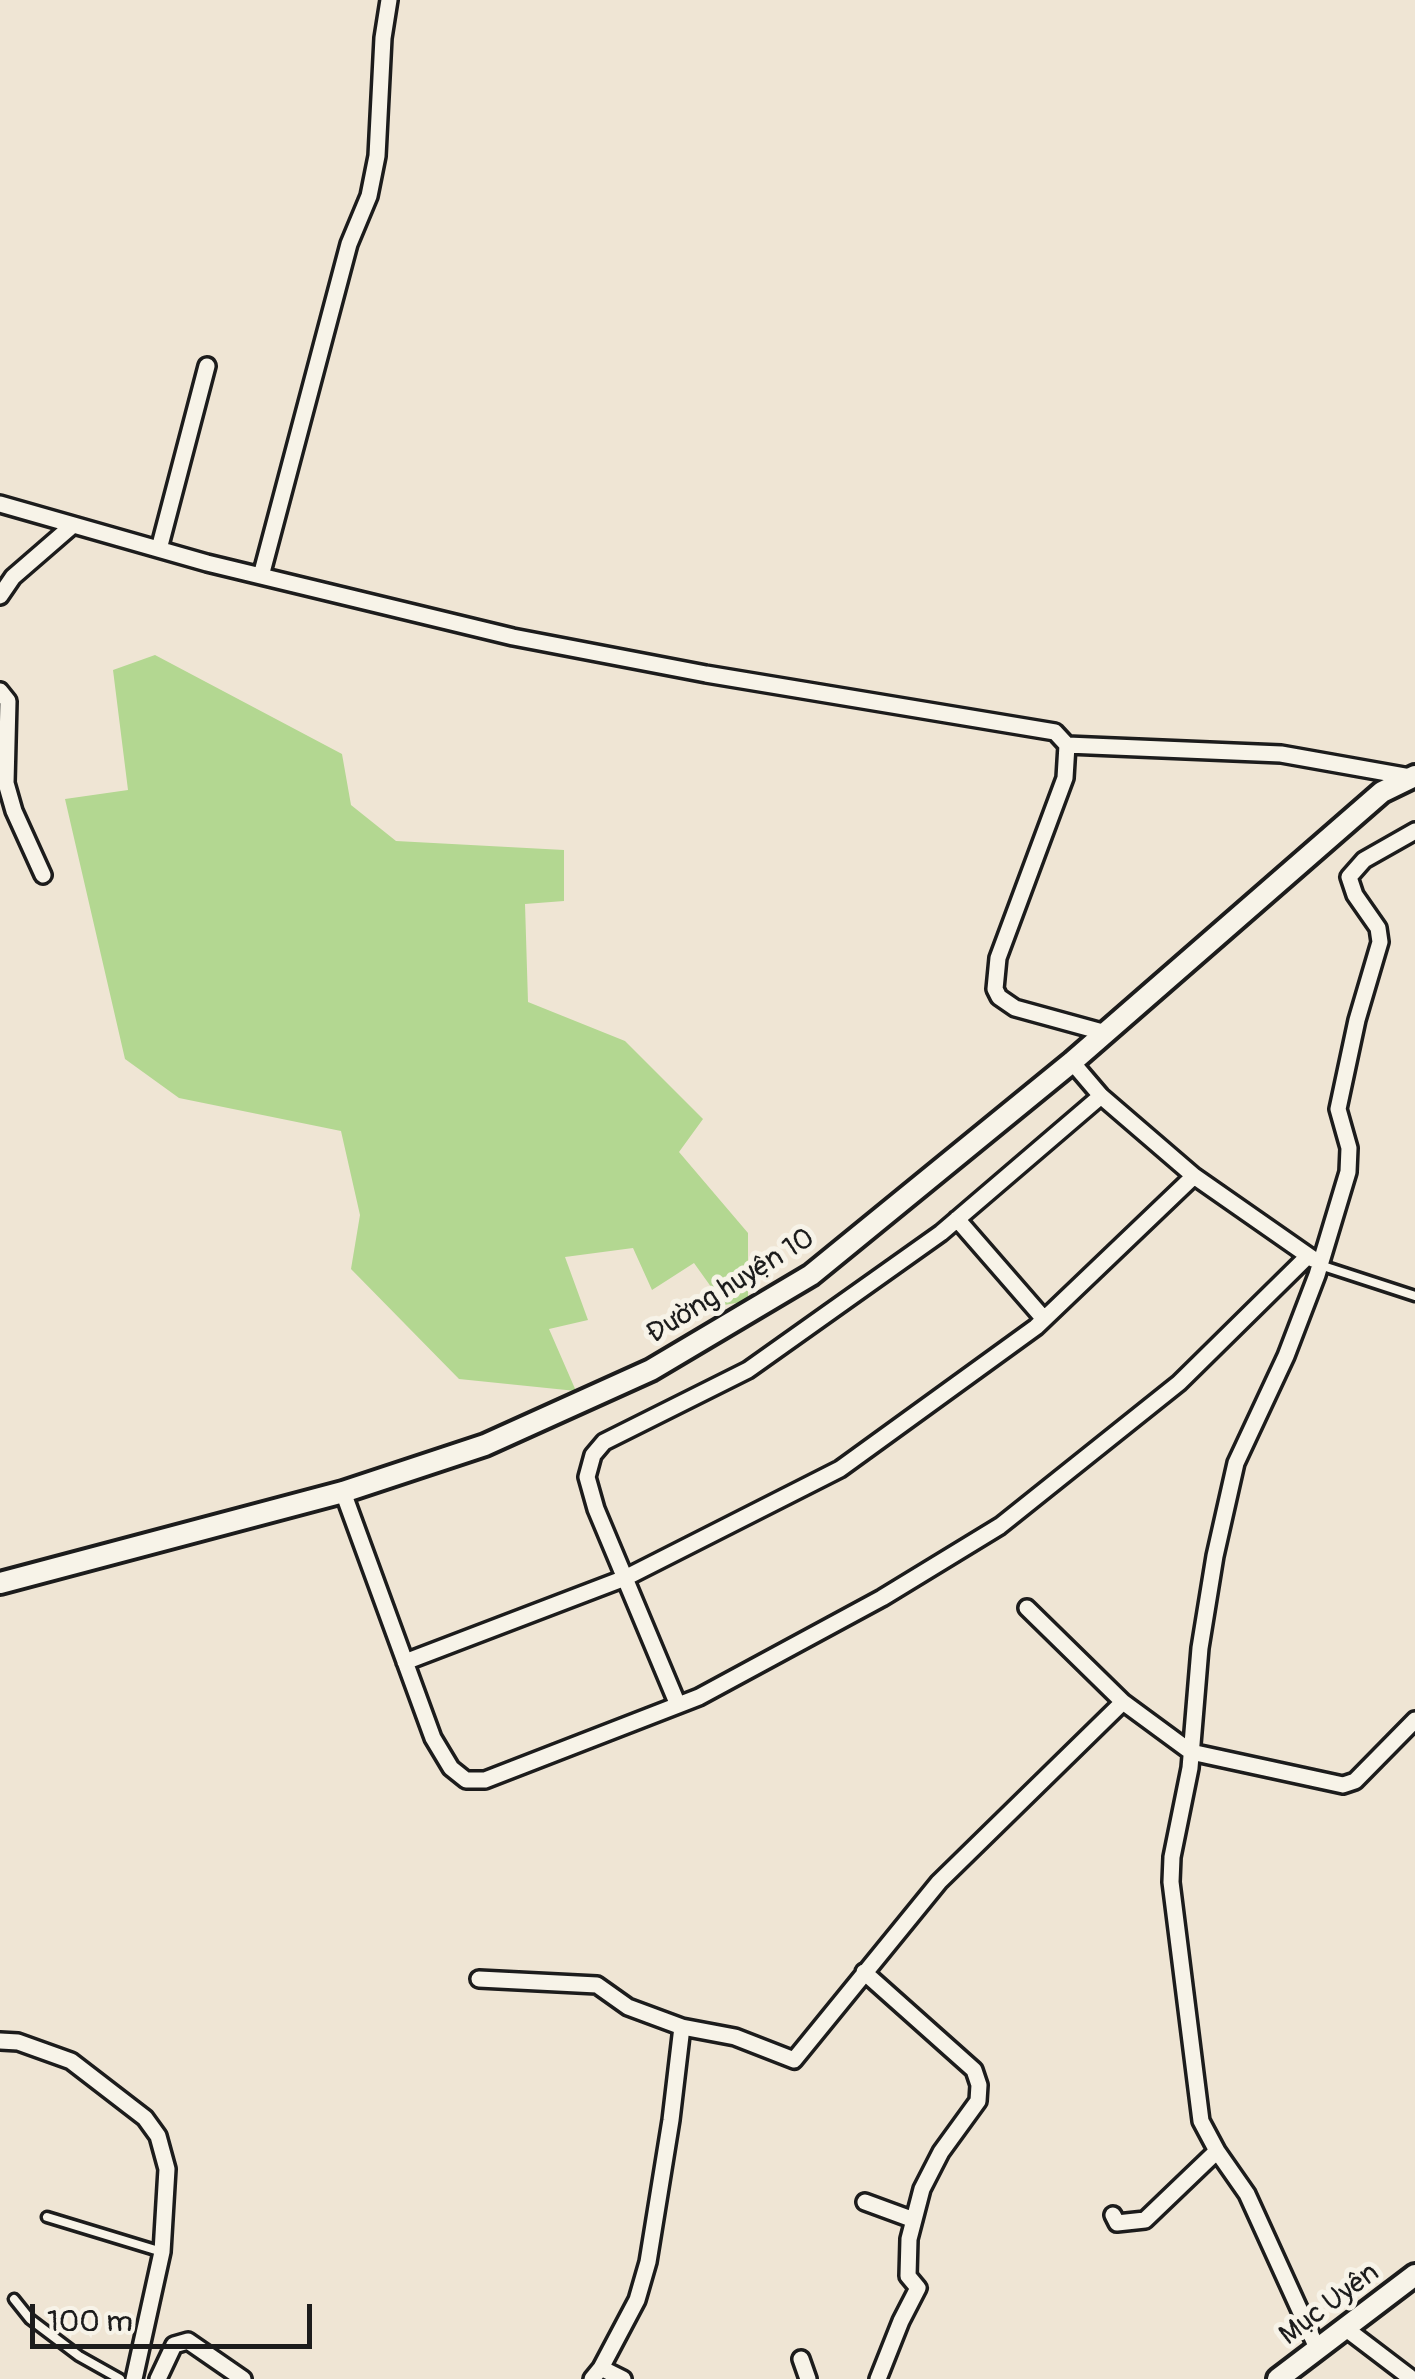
<!DOCTYPE html>
<html>
<head>
<meta charset="utf-8">
<style>
  body { margin:0 }
  #map { position:relative; width:1415px; height:2379px; overflow:hidden; background:#efe5d4; font-family:Pangolin,sans-serif }
  canvas { display:block }
  .scale { position:absolute; left:30px; top:2304px; width:282px; height:45px; box-sizing:border-box; border:5px solid #1c1c1c; border-top:0; padding-left:12px; font-size:30px; line-height:35px; white-space:nowrap; color:#1c1c1c; -webkit-text-stroke:8px #f7f3e8; paint-order:stroke }
</style>
</head>
<body>
<div id="map">
<canvas width="1415" height="2379"></canvas>
<div class="scale">100 m</div>
</div>
<script>
const c = document.querySelector('canvas').getContext('2d');
c.lineJoin = 'round';
function fill(path, color) { c.fillStyle = color; c.fill(path, 'evenodd'); }
const toPath = rows => new Path2D(rows.map(r => 'M' + r).join(''));
function stroke(path, color, width, dash) { c.strokeStyle = color; c.lineWidth = width; c.lineCap = dash ? 'butt' : 'round'; c.setLineDash(dash || []); c.stroke(path); }
function label(font, color, halo, rows, align = 'center') {
  c.font = font + ' Pangolin,sans-serif'; c.lineWidth = 10; c.setLineDash([]); c.textBaseline = 'middle'; c.strokeStyle = halo; c.fillStyle = color; for (const [text, x, y, turn = 0] of rows) {
    c.save(); c.translate(x, y); c.rotate((+turn || 0) * Math.PI / 180); c.textAlign = isNaN(turn) ? turn : align; if (halo) c.strokeText(text, 0, 0); c.fillText(text, 0, 0); c.restore();
  }
}
fill(toPath([
  [155,655,342,754,351,805,396,841,564,850,564,901,525,904,528,1002,625,1041,703,1119,679,1152,748,1233,748,1301,724,1305,694,1263,652,1290,633,1248,565,1257,588,1320,549,1329,576,1391,459,1379,351,1269,360,1215,341,1131,179,1098,125,1059,65,799,128,790,113,670]
]), '#b3d791');
const service = toPath([
  [1320,1265,1415,1296],
  [47,2217,162,2252],
  [14,2299,30,2319,79,2356,120,2379]
]);
const minor = toPath([
  [0,504,207,563,513,637,706,674,1055,732,1067,745,1065,778,998,958,995,989,999,997,1015,1008,1106,1033],
  [159,549,207,366],
  [261,576,349,244,369,196,377,156,383,38,389,0],
  [0,596,13,577,73,525],
  [0,691,8,701,6,783,14,811,43,875],
  [1067,745,1281,754,1410,777],
  [1072,1062,1101,1096,1194,1176,1313,1259],
  [957,1219,1044,1319],
  [343,1492,433,1738,451,1768,466,1780,485,1780,699,1697,882,1598,1000,1526,1179,1383,1308,1256],
  [1027,1608,1123,1702,1191,1752,1343,1785,1355,1781,1415,1720],
  [405,1662,625,1578,840,1469,1036,1327,1194,1176],
  [678,1705,596,1509,587,1477,593,1455,604,1442,748,1370,941,1233,1101,1096],
  [864,1972,974,2070,979,2085,978,2101,941,2152,922,2189,909,2239,908,2276,918,2288,901,2321,878,2379],
  [479,1979,597,1985,628,2007,682,2027],
  [0,2041,18,2042,71,2061,145,2118,158,2136,167,2169,162,2252,134,2379],
  [865,2202,914,2220],
  [1113,2215,1117,2223,1145,2220,1217,2151],
  [1345,2328,1412,2379],
  [1317,2348,1247,2194,1217,2151,1201,2121,1171,1882,1172,1857,1190,1768,1200,1648,1215,1556,1236,1463,1286,1356,1317,1275,1348,1172,1349,1148,1338,1109,1357,1020,1380,942,1378,928,1355,895,1349,877,1364,860,1415,831],
  [801,2359,808,2379],
  [601,2368,623,2379],
  [158,2379,174,2345,188,2341,243,2379],
  [592,2379,601,2368,637,2300,648,2262,671,2120,682,2027,735,2037,794,2060,939,1882,1123,1702]
]);
const tertiary = toPath([
  [0,1583,343,1492,485,1445,651,1370,811,1275,1072,1062,1382,792,1415,776],
  [1278,2379,1415,2275]
]);
stroke(service, '#1c1c1c', 15);
stroke(minor, '#1c1c1c', 22);
stroke(tertiary, '#1c1c1c', 28);
stroke(service, '#f7f3e8', 8);
stroke(minor, '#f7f3e8', 15);
stroke(tertiary, '#f7f3e8', 20);
label('28px', '#1c1c1c', '#f7f3e8', [
  ["Đường huyện 10",731,1287,-32],
  ["Mục Uyên",1330,2305,-37]
]);
</script>
</body>
</html>
